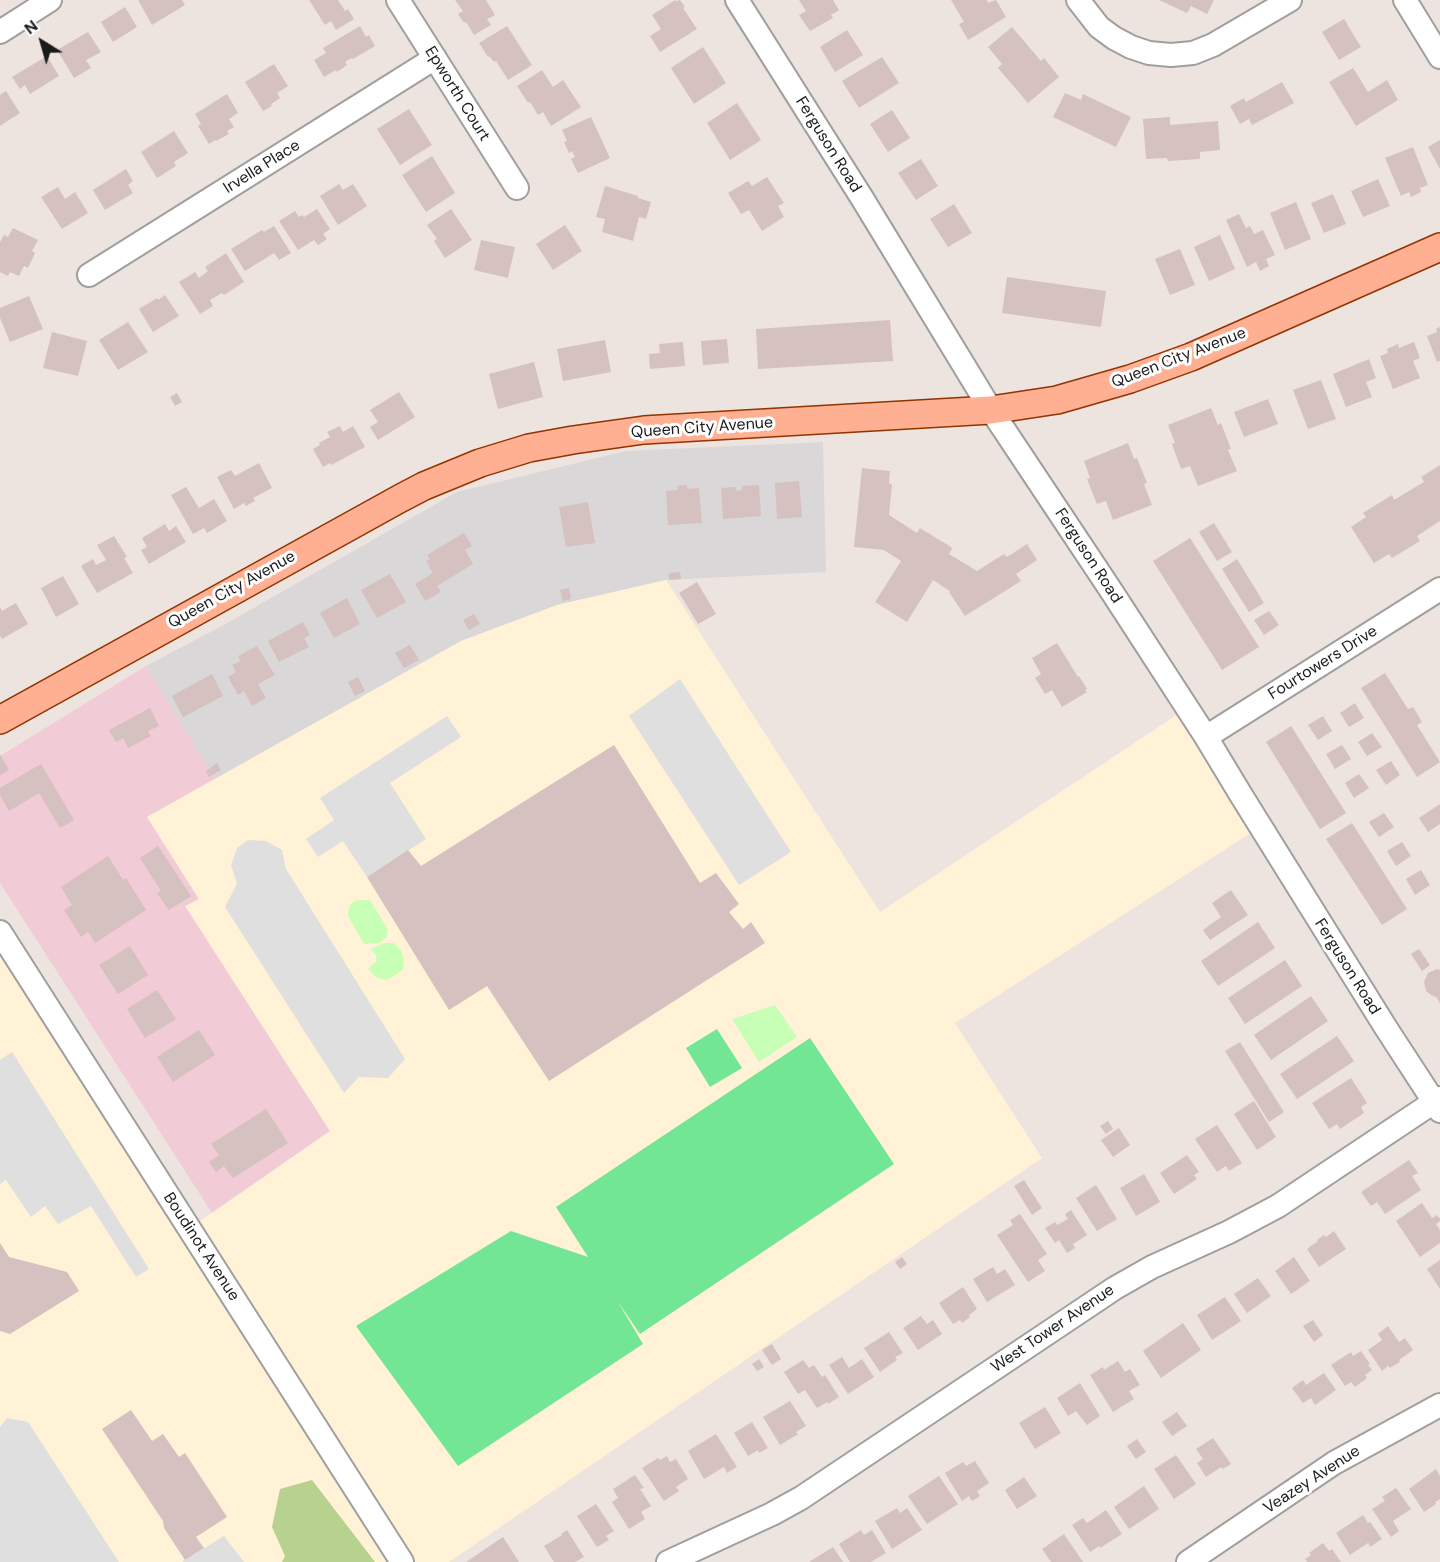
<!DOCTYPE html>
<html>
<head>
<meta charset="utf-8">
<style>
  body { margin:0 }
  #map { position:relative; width:1440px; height:1562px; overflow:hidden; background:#eee4df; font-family:"DM Sans",sans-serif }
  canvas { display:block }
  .north { position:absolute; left:12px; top:12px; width:60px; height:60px; -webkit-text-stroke:4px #fff; paint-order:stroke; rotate:323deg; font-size:16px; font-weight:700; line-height:24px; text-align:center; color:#1b1b1b }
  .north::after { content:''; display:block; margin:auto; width:21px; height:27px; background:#1b1b1b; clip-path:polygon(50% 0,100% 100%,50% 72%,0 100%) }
</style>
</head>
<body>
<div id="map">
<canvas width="1440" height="1562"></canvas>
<div class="north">N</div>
</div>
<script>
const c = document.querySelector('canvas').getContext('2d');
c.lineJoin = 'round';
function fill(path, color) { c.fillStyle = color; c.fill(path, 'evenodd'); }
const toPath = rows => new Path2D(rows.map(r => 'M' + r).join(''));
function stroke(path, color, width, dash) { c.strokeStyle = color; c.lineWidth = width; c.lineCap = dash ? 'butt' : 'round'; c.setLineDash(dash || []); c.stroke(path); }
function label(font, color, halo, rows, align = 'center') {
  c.font = font + ' "DM Sans",sans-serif'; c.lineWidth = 6; c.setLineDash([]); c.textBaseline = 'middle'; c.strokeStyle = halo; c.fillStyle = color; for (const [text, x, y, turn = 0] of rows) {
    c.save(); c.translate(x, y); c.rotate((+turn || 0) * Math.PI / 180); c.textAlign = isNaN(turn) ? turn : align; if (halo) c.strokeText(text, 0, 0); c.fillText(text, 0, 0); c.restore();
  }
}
fill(toPath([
  [823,442,826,572,666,580,557,605,461,641,215,779,146,666,222,626,457,492,626,451]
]), '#d9d7d8');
fill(toPath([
  [146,666,215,779,147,817,199,899,186,907,330,1131,212,1213,0,883,0,756]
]), '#f1cbd5');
fill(toPath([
  [666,580,880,912,1187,708,1260,827,955,1023,1042,1158,449,1562,0,1562,0,932,190,1228,330,1131,185,906,199,899,147,817,461,641,557,605]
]), '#fff2d6');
fill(toPath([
  [312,1480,375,1562,282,1562,285,1556,272,1527,280,1489]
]), '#b7d18f');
fill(toPath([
  [363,900,370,900,388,930,386,938,379,943,364,944,348,916,349,906,355,901],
  [385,943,394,943,402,952,404,961,403,970,387,980,377,978,368,969,376,962,376,955,371,949],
  [775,1005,797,1037,759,1062,732,1019]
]), '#c6ffb5');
fill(toPath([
  [717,1029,742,1068,710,1087,686,1048],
  [810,1038,894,1164,640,1334,618,1302,643,1344,458,1466,356,1326,511,1231,588,1257,556,1207]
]), '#73e696');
fill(toPath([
  [680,679,791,852,739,885,629,716],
  [447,716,461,737,390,783,426,839,367,877,343,841,318,857,306,839,334,820,320,798],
  [248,840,266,841,282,850,286,869,405,1059,388,1078,359,1077,344,1093,225,907,237,884,231,865,237,848],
  [12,1052,149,1269,136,1277,91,1206,58,1224,45,1206,31,1217,6,1180,0,1184,0,1060],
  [7,1418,28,1422,119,1562,0,1562,0,1427],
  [224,1536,244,1562,182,1562,185,1560]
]), '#dfdfdf');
fill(toPath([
  [138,0,182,0,185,5,152,25],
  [309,0,338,0,345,11,348,9,354,19,336,30,331,21,325,25],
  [455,0,486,0,495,15,487,19,491,25,474,35,466,22,464,23,458,14,463,11],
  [675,0,676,1,680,0,685,7,683,8,697,29,660,52,650,36,661,29,652,15],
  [799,0,833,0,839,10,831,15,833,18,810,31,799,15,806,11],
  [951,0,987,0,988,3,996,0,1006,17,968,40,959,24,964,22],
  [1159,0,1214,0,1207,14,1191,6,1187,13],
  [125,7,137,27,113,42,101,22],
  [1344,19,1361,47,1339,60,1322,32],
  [360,26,366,37,369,35,375,46,353,59,352,58,345,62,347,65,337,72,336,70,324,77,314,60,326,53,323,48],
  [507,26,532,65,508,80,496,61,494,62,489,56,488,57,479,43],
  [1012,27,1041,61,1044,58,1059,77,1028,103,998,68,1002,64,988,47],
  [847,30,863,55,835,72,820,47],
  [88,32,101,52,86,60,91,68,74,78,57,50],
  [703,47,726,83,694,104,671,68],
  [47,56,59,76,30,94,25,85,20,89,12,77],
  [882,57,899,83,859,108,842,81],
  [274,64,288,86,277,93,280,98,271,104,272,106,263,111,245,82],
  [1353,68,1368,92,1387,80,1398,100,1356,126,1329,82],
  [542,70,553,87,563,80,581,107,551,126,543,112,538,115,530,102,528,103,517,86],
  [1282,82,1294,103,1252,125,1249,119,1240,124,1230,106,1244,98,1246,102],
  [6,91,20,113,0,126,0,95],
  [1065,93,1081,100,1083,94,1131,117,1116,147,1053,117],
  [227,94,238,113,229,119,234,127,227,131,229,134,216,141,215,140,209,144,198,126,201,124,195,114],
  [737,103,761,140,730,160,707,123],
  [409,109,432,145,400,165,377,129],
  [892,110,910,138,888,152,870,124],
  [591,117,610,158,578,173,571,159,575,157,572,151,569,153,564,142,567,141,562,130],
  [1170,117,1170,125,1218,121,1220,150,1200,152,1200,159,1168,161,1167,158,1146,159,1143,119],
  [174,131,188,153,174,162,176,166,157,178,141,152],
  [1440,140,1440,169,1428,147],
  [1413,147,1428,185,1420,188,1421,192,1411,197,1409,192,1401,196,1385,158],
  [432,156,455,193,426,212,402,175],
  [921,159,938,186,916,200,898,173],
  [126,169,133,181,128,185,133,193,105,210,93,190],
  [767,177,784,203,778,206,784,217,762,231,749,210,741,214,728,193,748,181,752,186],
  [1378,179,1390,206,1363,217,1351,191],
  [339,184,343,190,353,184,367,206,338,225,320,196],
  [605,186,638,196,638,198,651,202,646,219,639,217,633,241,602,232,605,219,596,217],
  [58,187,65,199,75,192,88,213,62,229,41,197],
  [1333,194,1346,224,1324,233,1311,203],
  [1296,202,1311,239,1285,250,1270,213],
  [954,204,972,233,948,247,930,219],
  [317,209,330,229,323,234,327,239,318,245,314,240,298,250,279,221,295,211,299,217,302,215,304,217],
  [451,209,472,240,445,258,434,241,437,239,427,225],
  [1239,214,1246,228,1250,226,1254,234,1263,230,1275,255,1266,259,1269,266,1260,271,1256,262,1247,267,1226,220],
  [565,225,582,251,553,270,536,244],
  [274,226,291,253,279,260,274,253,245,271,231,249,262,230,264,232],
  [13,228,38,240,32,251,35,253,28,268,24,266,19,276,10,272,8,276,0,272,0,242,4,235,8,237],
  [1220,235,1235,269,1209,281,1194,247],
  [481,240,515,247,508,278,474,270],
  [1180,249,1195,285,1170,295,1155,259],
  [226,253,244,282,224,295,222,293,210,300,213,306,200,314,179,282,195,272,199,278,208,271,205,267],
  [1007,277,1106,291,1101,327,1002,313],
  [165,295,179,316,153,332,139,309,157,298,158,300],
  [29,296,43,329,10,342,0,318,0,308],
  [890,320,893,361,758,369,756,329],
  [128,322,148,352,118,370,99,340],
  [1440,327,1440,361,1437,362,1427,336,1437,332,1436,329],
  [52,332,87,341,78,376,43,368],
  [727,339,729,363,703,365,701,341],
  [605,340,611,372,563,381,557,349],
  [683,342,685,366,650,369,649,354,660,353,659,344],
  [1414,342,1420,358,1413,361,1420,378,1393,389,1380,356,1388,353,1387,349,1398,344,1399,348],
  [1369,359,1376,378,1366,382,1372,397,1346,407,1333,374],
  [534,362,543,397,498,409,489,374],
  [1321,380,1336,419,1308,429,1293,390],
  [399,392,415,417,378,440,370,427,378,422,370,410],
  [177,393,182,402,175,406,170,397],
  [1268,399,1278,424,1244,437,1234,412],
  [1211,408,1218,425,1221,423,1231,449,1228,450,1237,471,1198,486,1190,466,1181,469,1172,444,1175,443,1168,425],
  [340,426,343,432,353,426,365,447,331,465,330,463,323,467,313,449,320,445,319,443,330,437,327,432],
  [1128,443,1134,459,1137,458,1147,483,1144,484,1152,505,1113,520,1106,501,1097,504,1087,479,1090,478,1084,461],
  [259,463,272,488,253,498,255,501,246,506,244,503,234,509,217,477,231,470,235,476],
  [1440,465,1440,521,1417,536,1420,541,1392,558,1389,554,1374,563,1351,527,1366,517,1363,513,1392,495,1394,500,1424,482,1421,477],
  [862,468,890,471,889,483,892,485,889,515,917,533,920,528,951,547,952,549,949,554,977,571,1004,554,1007,557,1027,544,1037,560,1016,574,1021,581,965,616,949,592,950,591,933,580,907,622,875,602,901,561,884,550,854,547],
  [799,481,802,517,777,519,775,483],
  [687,485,687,489,699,488,702,523,668,525,666,491,678,490,677,486],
  [759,485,761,516,723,519,721,488,736,487,736,491,742,490,742,486],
  [186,487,199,508,214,499,227,521,207,533,204,528,193,534,171,495],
  [588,502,595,543,566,547,559,507],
  [1214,523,1232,552,1217,561,1199,532],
  [165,524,169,531,176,526,186,542,149,564,141,550,147,547,142,538],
  [464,533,472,546,465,550,473,564,437,586,441,592,425,601,415,584,433,573,426,561,430,559,427,555],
  [114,536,127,557,124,558,133,573,97,593,81,566,93,559,96,565,106,560,97,545],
  [1190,538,1259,647,1222,670,1153,561],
  [1237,559,1264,603,1249,612,1222,569],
  [680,572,681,579,669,580,669,573],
  [390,574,406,602,377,618,361,590],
  [63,576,79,604,56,617,41,588],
  [697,582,716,614,698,624,679,593],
  [569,588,571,599,563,601,560,590],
  [347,598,360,624,334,638,320,613],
  [16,603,28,624,2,639,0,636,0,607,2,611],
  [1269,611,1279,625,1264,635,1254,620],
  [474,614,480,624,469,630,463,620],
  [303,622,310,635,304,638,309,647,279,662,268,641],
  [1057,643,1078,677,1079,676,1087,689,1085,690,1087,692,1062,707,1052,690,1045,694,1035,678,1041,674,1032,658],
  [410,645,419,660,404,668,395,653],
  [257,646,275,675,258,684,266,698,252,706,244,691,238,695,228,677,236,672,232,665,241,661,238,656],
  [1385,673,1408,709,1413,707,1422,722,1417,725,1440,762,1417,777,1361,688],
  [212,674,223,696,183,717,172,696],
  [358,677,365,691,355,696,348,682],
  [1355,703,1364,718,1349,727,1340,713],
  [150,708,159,726,148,731,151,736,128,748,123,738,116,742,109,730],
  [1323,716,1332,731,1318,740,1308,725],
  [1291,726,1346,813,1320,829,1266,742],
  [1372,733,1382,747,1367,756,1358,742],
  [614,745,700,883,716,873,739,904,729,912,743,929,751,922,765,943,549,1081,487,986,449,1010,367,877,408,850,421,866],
  [1342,745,1351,759,1335,769,1326,754],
  [0,754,9,770,0,775],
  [1391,761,1400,775,1386,785,1376,770],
  [217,763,221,770,209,777,206,771],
  [41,764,74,820,60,828,39,793,9,811,0,795,0,788],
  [1359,774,1369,788,1354,798,1345,783],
  [1440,804,1440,824,1428,832,1419,818],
  [1384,813,1394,827,1379,837,1369,822],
  [1352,823,1407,909,1382,925,1326,839],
  [1402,842,1411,856,1396,866,1387,851],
  [158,846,191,896,169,910,157,893,161,891,140,858],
  [108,856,123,880,126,878,146,910,95,943,88,932,81,937,64,910,72,905,61,887],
  [1421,870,1430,885,1415,895,1406,879],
  [1231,890,1248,915,1210,940,1203,930,1221,917,1212,903],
  [1258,922,1275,948,1218,986,1201,961],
  [130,946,148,975,118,994,99,965],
  [1419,949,1430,965,1422,971,1411,954],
  [1285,960,1302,986,1245,1024,1228,998],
  [1437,969,1440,970,1440,1003,1436,997,1431,995,1426,991,1424,982,1428,973],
  [157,990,176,1019,145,1038,127,1009],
  [1311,996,1328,1021,1271,1060,1254,1035],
  [199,1030,215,1055,173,1082,157,1057],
  [1337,1036,1354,1061,1297,1099,1280,1074],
  [1240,1042,1284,1112,1269,1122,1225,1051],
  [1351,1078,1367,1103,1361,1107,1364,1113,1340,1129,1337,1124,1329,1129,1312,1103],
  [1254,1101,1276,1137,1257,1150,1234,1114],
  [266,1109,288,1143,233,1178,224,1166,216,1172,209,1162,219,1155,211,1144],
  [1108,1121,1113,1129,1106,1134,1100,1126],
  [1217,1125,1242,1163,1229,1171,1226,1166,1217,1172,1195,1139],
  [1119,1128,1130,1145,1113,1157,1101,1140],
  [1187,1155,1199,1172,1194,1175,1197,1179,1174,1194,1160,1173],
  [1409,1160,1418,1173,1412,1176,1421,1190,1385,1214,1377,1202,1371,1206,1361,1192],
  [1144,1174,1160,1202,1136,1216,1120,1188],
  [1024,1180,1042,1208,1032,1215,1014,1186],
  [1096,1185,1117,1219,1097,1231,1076,1198],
  [1422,1203,1432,1218,1437,1215,1440,1219,1440,1221,1436,1224,1440,1230,1440,1243,1420,1257,1396,1221],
  [1071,1210,1087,1235,1073,1244,1075,1248,1067,1253,1059,1240,1055,1243,1045,1228,1055,1222,1057,1225,1068,1219,1065,1214],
  [1020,1214,1047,1254,1038,1260,1045,1271,1028,1282,997,1235,1013,1225,1010,1220],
  [1334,1231,1346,1249,1319,1267,1307,1249,1318,1241,1317,1240,1324,1235,1326,1237],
  [0,1243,9,1257,67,1272,79,1291,10,1334,0,1331],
  [902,1257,907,1264,900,1269,895,1262],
  [1294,1257,1310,1281,1291,1294,1275,1271],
  [1440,1260,1440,1289,1427,1269],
  [993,1267,997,1274,1005,1269,1015,1285,987,1302,973,1279],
  [1258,1278,1271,1296,1247,1313,1234,1294],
  [963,1287,977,1309,969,1315,970,1317,962,1323,960,1320,953,1324,939,1303],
  [1225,1297,1241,1321,1212,1340,1197,1315],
  [921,1316,927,1324,933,1320,942,1334,918,1350,903,1328],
  [1313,1320,1323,1335,1314,1342,1303,1326],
  [1183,1323,1201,1350,1161,1378,1143,1351],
  [1388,1326,1399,1342,1405,1338,1413,1350,1399,1360,1400,1362,1390,1368,1388,1366,1382,1371,1368,1350,1382,1340,1378,1334],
  [889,1332,903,1353,895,1357,897,1360,880,1372,864,1348],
  [772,1344,781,1359,772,1365,762,1350],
  [1361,1351,1370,1364,1368,1365,1372,1370,1365,1375,1367,1378,1355,1387,1351,1382,1345,1386,1331,1365,1351,1352,1353,1356],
  [842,1357,849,1368,862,1359,874,1377,848,1394,829,1365],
  [759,1359,764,1367,757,1371,752,1364],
  [803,1360,809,1368,814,1365,822,1377,825,1375,839,1397,828,1404,827,1402,817,1408,805,1390,798,1394,784,1372],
  [1118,1361,1125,1372,1130,1369,1140,1385,1129,1391,1134,1399,1113,1412,1090,1375,1103,1367,1104,1370],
  [1324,1373,1336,1390,1315,1405,1311,1398,1303,1403,1292,1388,1303,1380,1306,1385],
  [1080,1383,1100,1416,1087,1425,1076,1411,1068,1416,1057,1398],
  [790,1401,806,1426,796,1432,798,1434,780,1445,763,1417],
  [1045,1407,1061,1433,1035,1449,1019,1423],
  [131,1410,152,1441,163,1434,179,1457,185,1453,227,1517,196,1537,204,1548,185,1560,164,1528,163,1521,102,1429],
  [1177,1412,1187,1426,1172,1436,1162,1422],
  [752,1422,768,1448,759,1453,758,1450,748,1456,734,1433],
  [716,1434,737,1467,727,1473,724,1467,704,1479,688,1451],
  [1213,1438,1231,1464,1223,1469,1221,1467,1206,1477,1197,1463,1203,1459,1196,1449],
  [1137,1439,1146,1452,1136,1459,1127,1446],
  [1176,1455,1196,1484,1174,1499,1154,1469],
  [667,1456,670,1462,676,1459,688,1479,676,1487,679,1491,664,1501,642,1468,658,1458,660,1460],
  [975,1461,989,1483,977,1491,980,1496,972,1501,969,1496,962,1501,945,1473,963,1462,966,1466],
  [1436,1469,1440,1476,1440,1499,1435,1502,1436,1504,1424,1512,1409,1489],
  [635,1475,644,1488,640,1489,651,1506,641,1512,645,1519,629,1529,612,1502,618,1498,613,1489],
  [939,1476,958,1504,927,1524,908,1496],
  [1024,1477,1037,1496,1017,1509,1005,1490],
  [1144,1486,1159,1509,1129,1529,1114,1507],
  [1396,1488,1411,1509,1393,1521,1399,1531,1391,1537,1372,1509,1385,1501,1382,1497],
  [596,1504,614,1531,606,1536,609,1540,597,1547,577,1516],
  [897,1508,900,1513,907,1508,922,1530,892,1549,875,1521],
  [1106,1510,1122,1534,1100,1548,1099,1546,1090,1552,1072,1525,1083,1518,1087,1523],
  [1363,1515,1368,1523,1370,1522,1382,1539,1370,1547,1368,1543,1350,1555,1336,1533],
  [567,1530,584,1557,575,1562,554,1562,544,1546,562,1535,561,1534],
  [861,1530,864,1535,872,1530,886,1553,871,1562,850,1562,839,1544],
  [1064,1534,1083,1562,1051,1562,1042,1549],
  [503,1537,519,1562,466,1562],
  [1323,1543,1329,1551,1332,1549,1341,1562,1307,1562,1305,1559,1311,1555,1309,1553],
  [833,1547,843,1562,809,1562]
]), '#d5c1bf');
const minor = toPath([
  [398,0,517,188],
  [737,0,862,198,991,410,1112,592,1206,737,1241,795,1386,1028,1440,1111],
  [1078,0,1099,27,1114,38,1131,47,1149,53,1171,55,1193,53,1213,45,1290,0],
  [1405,0,1440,57],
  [0,32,50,0],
  [89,275,435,58],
  [1206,737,1440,589],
  [0,932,402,1562],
  [668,1562,772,1514,801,1498,1115,1288,1152,1267,1229,1232,1278,1206,1440,1098],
  [1188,1562,1334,1463,1440,1405]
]);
const major = toPath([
  [0,720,401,498,424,486,480,463,529,448,573,440,644,430,991,410,1057,400,1130,379,1191,357,1440,247]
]);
stroke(minor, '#9f9f9f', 26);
stroke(major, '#913400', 30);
stroke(minor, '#fff', 22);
stroke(major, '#ffaf92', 27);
label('16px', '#1b1b1b', '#fff', [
  ["Epworth Court",457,94,58],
  ["Ferguson Road",828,145,58],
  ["Irvella Place",262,167,-32],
  ["Queen City Avenue",1179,358,-21],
  ["Queen City Avenue",702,428,-4],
  ["Ferguson Road",1088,556,57],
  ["Queen City Avenue",232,590,-29],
  ["Fourtowers Drive",1323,663,-32],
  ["Ferguson Road",1347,967,58],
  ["Boudinot Avenue",201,1247,57],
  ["West Tower Avenue",1053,1329,-34],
  ["Veazey Avenue",1312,1480,-33]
]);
</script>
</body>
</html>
